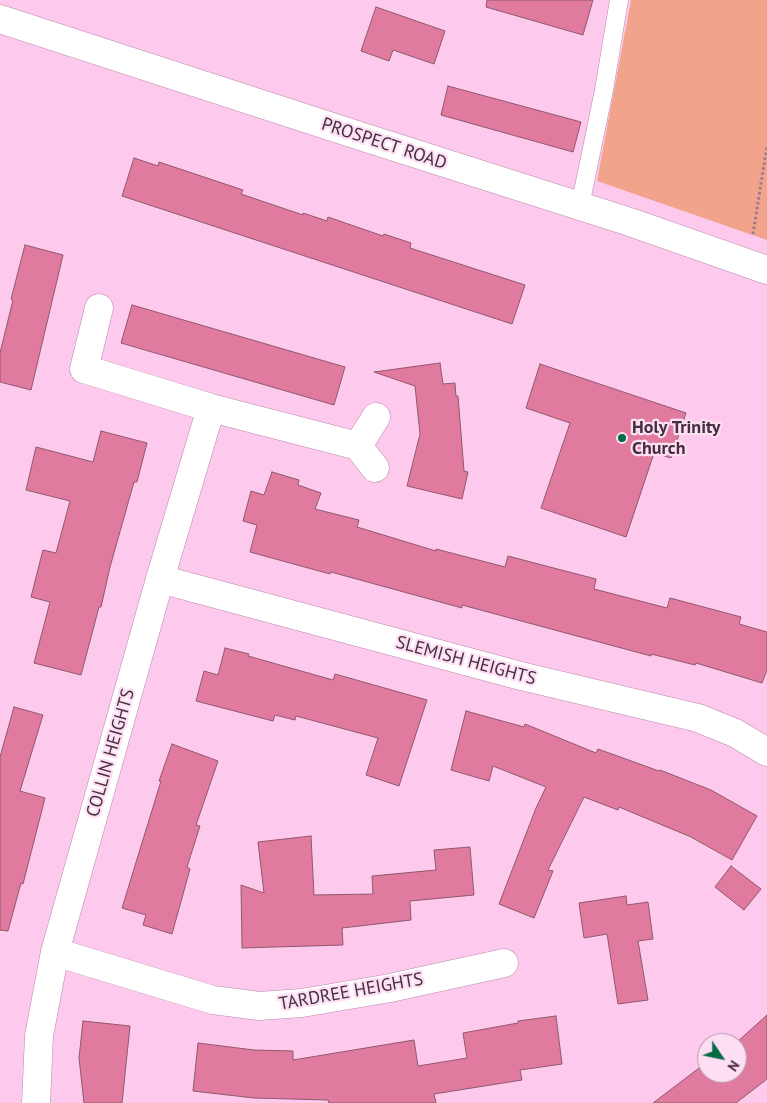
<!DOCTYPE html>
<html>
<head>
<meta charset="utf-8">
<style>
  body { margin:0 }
  #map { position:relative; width:767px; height:1103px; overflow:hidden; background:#fdc9ed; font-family:"PT Sans",sans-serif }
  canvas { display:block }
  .north { position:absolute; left:697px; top:1033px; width:50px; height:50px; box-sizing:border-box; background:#fedef3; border:1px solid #b398aa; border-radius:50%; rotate:124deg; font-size:14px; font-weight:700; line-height:20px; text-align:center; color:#432f3d }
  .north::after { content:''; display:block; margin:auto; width:18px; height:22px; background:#046c42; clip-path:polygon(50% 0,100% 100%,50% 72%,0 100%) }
</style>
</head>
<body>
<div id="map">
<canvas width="767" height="1103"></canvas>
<div class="north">N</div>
</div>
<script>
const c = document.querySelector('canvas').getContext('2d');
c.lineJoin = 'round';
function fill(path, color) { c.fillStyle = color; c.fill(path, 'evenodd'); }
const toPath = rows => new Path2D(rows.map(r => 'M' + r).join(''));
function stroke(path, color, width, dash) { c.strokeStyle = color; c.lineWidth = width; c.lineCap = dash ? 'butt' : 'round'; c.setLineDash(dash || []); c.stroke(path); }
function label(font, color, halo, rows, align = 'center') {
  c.font = font + ' "PT Sans",sans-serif'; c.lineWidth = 4.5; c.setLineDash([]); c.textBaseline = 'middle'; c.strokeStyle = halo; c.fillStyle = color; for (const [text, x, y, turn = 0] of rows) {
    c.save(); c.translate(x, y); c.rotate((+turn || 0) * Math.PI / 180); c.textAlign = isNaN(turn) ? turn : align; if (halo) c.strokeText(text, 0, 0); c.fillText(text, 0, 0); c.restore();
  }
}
fill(toPath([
  [631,0,767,0,767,240,597,181]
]), '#f2a38b');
const building = toPath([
  [487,0,593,0,583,35,486,7,487,0],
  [376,7,445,31,434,64,393,50,389,61,361,51,376,7],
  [448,86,581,122,573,152,441,115,448,86],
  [134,158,158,166,159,162,243,190,241,194,303,215,303,213,327,221,328,217,383,236,384,234,411,243,410,248,525,285,512,324,122,196,134,158],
  [25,245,63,255,31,390,0,382,0,353,13,300,11,299,25,245],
  [132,305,345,367,334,405,121,343,132,305],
  [440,363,443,384,455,383,456,396,458,396,464,471,468,472,462,499,407,486,420,434,415,386,374,372,440,363],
  [540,364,686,413,671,458,654,453,626,537,541,508,570,423,526,408,540,364],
  [101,431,147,443,137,482,134,482,110,567,101,607,99,607,81,675,34,663,50,602,31,597,43,550,56,553,70,501,26,490,36,447,93,462,101,431],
  [272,472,299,480,298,485,321,493,315,509,359,520,357,527,436,551,436,549,505,567,508,556,546,566,596,579,594,589,667,608,670,598,741,617,739,624,767,632,767,670,762,683,696,663,695,665,651,654,651,656,462,605,462,608,331,572,330,574,250,552,257,525,243,521,251,491,264,495,272,472],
  [225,648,249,654,248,656,333,680,335,674,427,700,399,786,366,775,378,738,296,716,295,720,275,715,273,721,196,701,204,671,218,675,225,648],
  [14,707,43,715,20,791,45,798,23,884,21,883,8,931,0,930,0,757,14,707],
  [466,711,524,727,525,724,596,753,598,749,659,771,660,770,711,790,757,816,732,860,691,837,619,807,618,810,584,797,548,870,553,871,534,918,499,904,536,808,546,787,493,766,489,781,451,770,466,711],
  [172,744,218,761,196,825,200,826,187,867,190,869,172,934,143,925,146,915,122,908,161,781,159,781,172,744],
  [311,836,314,895,373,894,372,876,436,870,434,850,470,847,474,895,410,901,411,920,342,928,343,945,242,948,241,885,264,893,258,842,311,836],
  [731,866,761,889,744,910,715,887,731,866],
  [626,896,627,905,648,902,653,939,638,941,648,1000,618,1004,607,934,584,938,579,903,626,896],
  [767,1015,767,1079,736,1103,653,1103,707,1062,707,1073,737,1073,736,1043,767,1015],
  [556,1016,562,1064,520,1070,522,1080,434,1094,436,1103,329,1103,328,1100,254,1098,193,1091,198,1043,254,1050,293,1051,293,1060,414,1040,418,1066,467,1058,463,1033,518,1023,518,1021,556,1016],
  [83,1021,130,1026,122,1103,84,1103,79,1058,83,1021]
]);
fill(building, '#e17a9f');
stroke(building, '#8e596b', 1);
const service = toPath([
  [580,206,604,90,619,0]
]);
const minor = toPath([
  [99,308,84,369,211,408,358,446,375,468],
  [358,446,376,417],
  [160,579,521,676,698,718,735,733,767,752],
  [55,952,213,1000,259,1006,302,1003,390,988,504,963],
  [36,1103,39,1036,55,952,160,579,211,408]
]);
const tertiary = toPath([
  [0,19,360,136,630,222,767,270]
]);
stroke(service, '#ba8aac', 19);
stroke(minor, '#ba8aac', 29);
stroke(tertiary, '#ba8aac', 29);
stroke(toPath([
  [753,234,767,146]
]), '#9d7a92', 3, [2.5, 2.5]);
stroke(service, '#fff', 18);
stroke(minor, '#fff', 28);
stroke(tertiary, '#fff', 28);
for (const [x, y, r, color] of [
  [622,438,5,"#046c42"]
]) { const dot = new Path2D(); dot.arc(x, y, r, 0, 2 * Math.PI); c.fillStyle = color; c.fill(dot); stroke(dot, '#fedef3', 2); }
label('18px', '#432f3d', '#fedef3', [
  ["PROSPECT ROAD",384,144,18],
  ["SLEMISH HEIGHTS",466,661,15],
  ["COLLIN HEIGHTS",111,753,-74],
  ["TARDREE HEIGHTS",351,992,-10]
]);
label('bold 18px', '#432f3d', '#fedef3', [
  ["Holy Trinity",632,428],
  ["Church",632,449]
], 'left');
</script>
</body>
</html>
